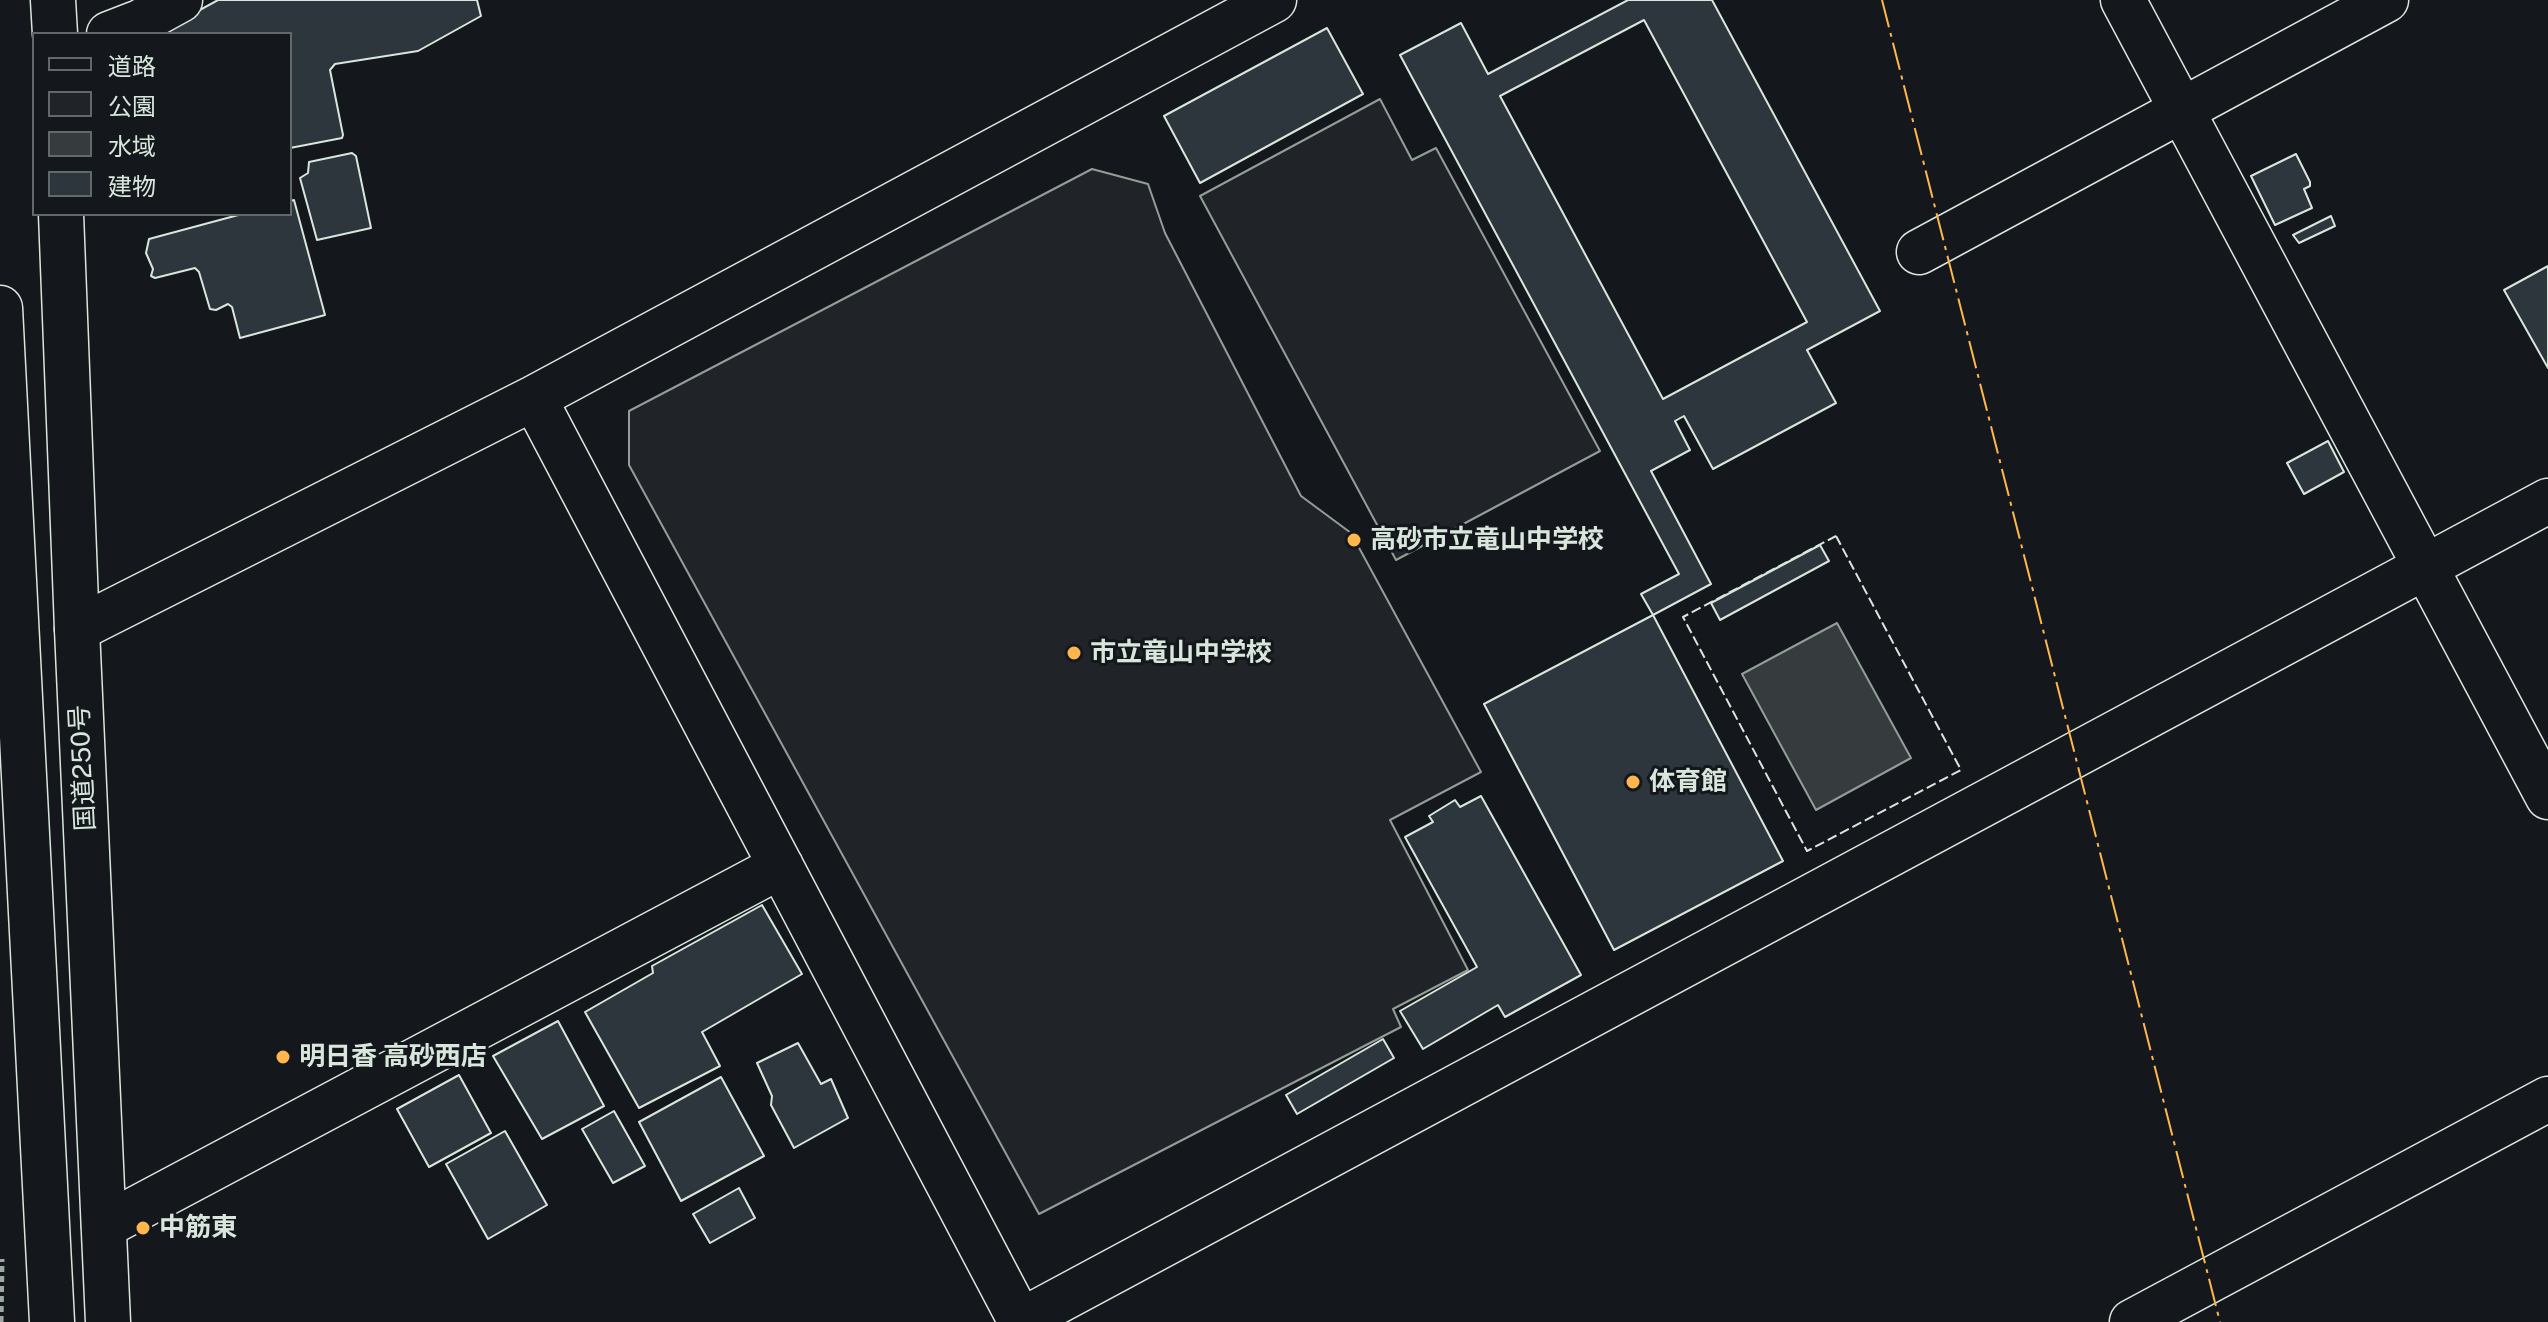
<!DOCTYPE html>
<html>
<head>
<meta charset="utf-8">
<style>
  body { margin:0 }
  #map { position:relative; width:2548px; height:1322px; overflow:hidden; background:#14181c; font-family:"Public Sans","Noto Sans JP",sans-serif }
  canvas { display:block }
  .legend { position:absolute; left:32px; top:32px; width:260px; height:184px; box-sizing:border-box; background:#14181c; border:2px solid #626a69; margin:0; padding:10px 14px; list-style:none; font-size:24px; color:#d8e6dc }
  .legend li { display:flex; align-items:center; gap:16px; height:40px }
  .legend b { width:40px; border:2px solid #626a69 }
</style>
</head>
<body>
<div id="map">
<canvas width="2548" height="1322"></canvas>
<ul class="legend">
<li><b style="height:10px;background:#14181c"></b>道路</li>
<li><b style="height:22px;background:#202428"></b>公園</li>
<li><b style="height:22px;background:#363b3e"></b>水域</li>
<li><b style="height:22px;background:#2c363c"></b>建物</li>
</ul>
</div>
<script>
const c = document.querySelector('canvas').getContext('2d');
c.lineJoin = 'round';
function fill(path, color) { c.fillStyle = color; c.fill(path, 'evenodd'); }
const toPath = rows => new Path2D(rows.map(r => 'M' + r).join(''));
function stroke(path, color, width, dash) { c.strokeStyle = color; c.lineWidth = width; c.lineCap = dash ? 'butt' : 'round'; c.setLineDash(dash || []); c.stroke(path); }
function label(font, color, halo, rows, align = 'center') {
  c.font = font + ' "Public Sans","Noto Sans JP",sans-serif'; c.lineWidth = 6; c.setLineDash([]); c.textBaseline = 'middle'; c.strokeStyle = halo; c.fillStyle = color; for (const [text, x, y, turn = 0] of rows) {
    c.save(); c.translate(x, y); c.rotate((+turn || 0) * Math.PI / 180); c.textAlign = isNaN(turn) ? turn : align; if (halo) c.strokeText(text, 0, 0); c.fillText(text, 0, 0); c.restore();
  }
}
const green = toPath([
  [1380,99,1412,160,1436,148,1600,451,1396,560,1200,196,1380,99],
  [1092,169,1148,184,1165,233,1301,496,1351,533,1481,772,1390,820,1468,970,1393,1009,1401,1027,1039,1214,629,465,629,411,1092,169]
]);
fill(green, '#202428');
stroke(green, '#939e99', 2);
const water = toPath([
  [1837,623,1911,758,1816,810,1742,674,1837,623]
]);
fill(water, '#363b3e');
stroke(water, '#939e99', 2);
const building = toPath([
  [218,0,477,0,481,16,418,51,335,64,330,70,343,135,342,138,290,148,290,34,156,34,218,0],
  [1628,0,1712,0,1880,311,1807,350,1836,403,1713,469,1684,416,1675,421,1690,450,1651,471,1711,584,1653,615,1641,594,1679,574,1400,55,1461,23,1488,74,1628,0],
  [1644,20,1807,322,1663,399,1500,96,1644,20],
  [1327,28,1363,94,1200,183,1164,116,1327,28],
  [352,153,356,156,371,228,317,240,300,178,308,173,309,162,352,153],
  [2296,154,2310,182,2310,186,2304,189,2312,208,2275,225,2251,176,2296,154],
  [294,200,325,315,240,338,232,307,228,304,216,310,210,309,199,272,195,268,155,278,151,276,153,269,146,253,149,239,242,214,290,214,290,201,294,200],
  [2331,216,2335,226,2299,243,2293,235,2331,216],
  [2548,266,2548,368,2504,290,2548,266],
  [2328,441,2344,472,2304,494,2287,463,2328,441],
  [1820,545,1829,561,1720,620,1711,603,1820,545],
  [1653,615,1783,861,1614,950,1484,704,1653,615],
  [1481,796,1581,975,1505,1017,1498,1005,1423,1049,1400,1011,1477,967,1405,837,1433,822,1429,816,1455,800,1460,807,1481,796],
  [762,905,802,974,702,1032,720,1066,639,1108,585,1012,653,973,652,966,762,905],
  [558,1021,604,1106,542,1139,493,1056,558,1021],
  [1383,1039,1394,1058,1297,1114,1286,1095,1383,1039],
  [798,1043,821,1084,831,1079,848,1118,794,1148,771,1105,772,1096,757,1063,798,1043],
  [459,1075,491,1133,429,1167,397,1109,459,1075],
  [721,1077,764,1156,681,1201,639,1122,721,1077],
  [614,1111,645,1166,613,1183,582,1129,614,1111],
  [505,1131,547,1205,488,1239,446,1164,505,1131],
  [739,1188,755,1218,710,1243,693,1214,739,1188]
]);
fill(building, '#2c363c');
stroke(building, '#d8e6dc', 2);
const minor = toPath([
  [2123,0,2548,797],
  [109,34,140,22,180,0],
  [1919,252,2386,0],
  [534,398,1021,1322],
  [77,629,534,398,1274,0],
  [104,1226,781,866],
  [1019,1322,2548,501],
  [2132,1322,2548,1099]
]);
const highway = toPath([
  [53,0,55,34],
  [61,214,77,629,108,1322],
  [0,308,52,1322]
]);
stroke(minor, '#d8e6dc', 47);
stroke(highway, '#d8e6dc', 47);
stroke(toPath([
  [1,1322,2,1259]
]), '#9da8a2', 5, [6, 4]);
stroke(minor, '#14181c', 44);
stroke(highway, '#14181c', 44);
stroke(toPath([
  [1836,536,1961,770,1807,851,1683,617,1836,536]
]), '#d8e6dc', 2, [10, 4]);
stroke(toPath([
  [1882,0,2220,1322]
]), '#ffb74d', 2, [28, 6, 4, 6]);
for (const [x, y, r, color] of [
  [1354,540,8,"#ffb74d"],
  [1074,653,8,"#ffb74d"],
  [1633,782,8,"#ffb74d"],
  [283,1057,8,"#ffb74d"],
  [143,1228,8,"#ffb74d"]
]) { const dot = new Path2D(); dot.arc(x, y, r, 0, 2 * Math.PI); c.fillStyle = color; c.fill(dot); stroke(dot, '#14181c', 3); }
label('bold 26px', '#d8e6dc', '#14181c', [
  ["高砂市立竜山中学校",1370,540],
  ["市立竜山中学校",1090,653],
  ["体育館",1649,782],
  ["明日香 高砂西店",299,1057],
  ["中筋東",159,1228]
], 'left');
label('26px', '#d8e6dc', '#14181c', [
  ["国道250号",83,768,-93]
]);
</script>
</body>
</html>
